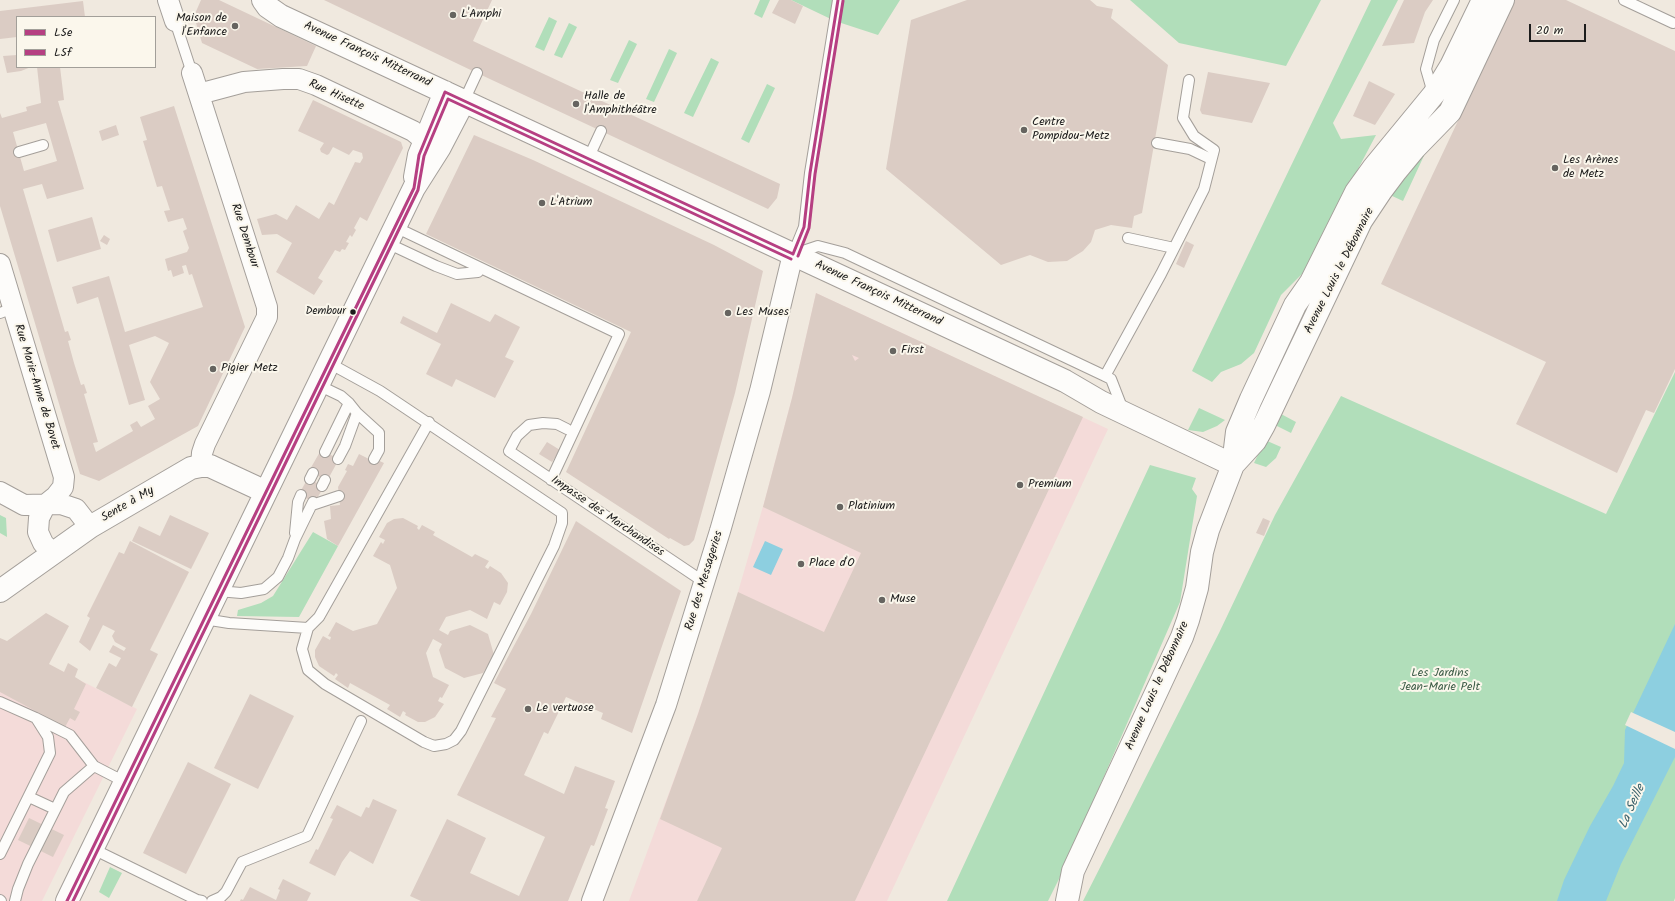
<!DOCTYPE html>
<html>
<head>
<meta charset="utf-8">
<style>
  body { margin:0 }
  #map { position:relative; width:1675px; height:901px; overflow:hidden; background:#f0e9df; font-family:Kalam,sans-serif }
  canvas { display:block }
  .legend { position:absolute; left:16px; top:16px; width:140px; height:52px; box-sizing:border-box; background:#fbf7ec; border:1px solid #a29f99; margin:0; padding:5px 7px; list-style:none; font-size:12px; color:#1c1c1c }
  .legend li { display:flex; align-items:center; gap:8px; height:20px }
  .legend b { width:20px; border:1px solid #a29f99 }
  .scale { position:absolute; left:1529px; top:24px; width:57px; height:18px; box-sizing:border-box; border:2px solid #1c1c1c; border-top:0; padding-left:5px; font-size:12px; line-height:14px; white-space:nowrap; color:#1c1c1c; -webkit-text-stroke:3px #fbf7ec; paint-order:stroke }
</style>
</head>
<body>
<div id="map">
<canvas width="1675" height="901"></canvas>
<ul class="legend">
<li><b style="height:5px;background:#b63f82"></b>L5e</li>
<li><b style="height:5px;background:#b63f82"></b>L5f</li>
</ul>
<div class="scale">20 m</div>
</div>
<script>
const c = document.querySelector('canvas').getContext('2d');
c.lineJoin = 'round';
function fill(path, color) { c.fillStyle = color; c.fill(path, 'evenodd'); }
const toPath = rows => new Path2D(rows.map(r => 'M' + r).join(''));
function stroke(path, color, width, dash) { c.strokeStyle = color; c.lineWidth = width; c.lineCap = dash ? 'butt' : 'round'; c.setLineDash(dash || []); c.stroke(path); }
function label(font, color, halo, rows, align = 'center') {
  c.font = font + ' Kalam,sans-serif'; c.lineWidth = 4; c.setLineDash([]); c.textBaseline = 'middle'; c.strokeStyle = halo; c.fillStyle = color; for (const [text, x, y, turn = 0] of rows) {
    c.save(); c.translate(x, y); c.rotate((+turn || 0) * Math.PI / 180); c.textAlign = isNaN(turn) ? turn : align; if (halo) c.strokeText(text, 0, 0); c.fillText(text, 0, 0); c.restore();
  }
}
fill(toPath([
  [816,293,1108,429,887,901,629,901,694,725,733,609,764,503,792,398],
  [0,640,137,709,42,901,0,901]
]), '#f4dbd9');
fill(toPath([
  [760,0,770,0,762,18,754,14],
  [791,0,900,0,878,35,835,21],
  [1130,0,1321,0,1286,66,1179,43],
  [1371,0,1398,0,1333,123,1341,139,1376,135,1303,273,1281,295,1254,353,1241,364,1221,372,1212,382,1192,371],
  [549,17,557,21,544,51,535,47],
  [569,23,577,27,562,58,554,55],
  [629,40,637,44,618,83,610,80],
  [669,49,677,53,654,102,646,99],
  [711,58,719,62,693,117,684,113],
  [767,84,775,88,749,143,741,139],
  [1427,145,1428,147,1403,201,1390,195,1375,219,1281,414,1296,422,1291,433,1273,424,1367,226,1380,203,1397,179],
  [1675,372,1675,898,1674,901,1083,901,1219,633,1275,515,1341,396,1606,514],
  [1199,408,1225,420,1217,426,1203,432,1188,430],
  [1265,440,1281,447,1276,458,1266,467,1254,463],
  [1150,465,1196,478,1192,489,1197,496,1180,602,1061,875,1048,901,947,901],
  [0,515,6,518,7,537,0,533],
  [313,532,338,546,299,617,237,616,238,610,261,603,273,596],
  [110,867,122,873,109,898,99,892]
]), '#b1deba');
fill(toPath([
  [765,541,783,549,771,575,753,567],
  [1675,624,1675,757,1621,864,1606,901,1557,901,1564,880,1590,826,1613,786,1624,763,1625,730]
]), '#8dcfe0');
fill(toPath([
  [1631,712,1675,732,1675,749,1625,725]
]), '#f0e9df');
fill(toPath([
  [201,0,219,0,316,46,307,66,257,69,202,43,194,16],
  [324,0,492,0,473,41,780,184,777,198,768,209,477,73],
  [779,0,791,0,803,6,795,24,772,13],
  [967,0,1090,0,1097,6,1113,9,1111,18,1168,65,1142,213,1134,216,1132,228,1111,225,1095,230,1091,242,1083,251,1067,261,1048,262,1030,255,1001,265,886,169,911,20],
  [1404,0,1433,0,1425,12,1414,43,1382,46],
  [1515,0,1566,0,1675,51,1675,369,1654,413,1646,410,1617,473,1516,424,1546,362,1381,284],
  [83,1,85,17,17,17,17,37,0,39,0,11],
  [17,55,17,67,31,67,21,71,7,73,3,56],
  [37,67,60,67,64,100,58,101,84,189,47,199,42,184,23,189,65,332,68,331,71,340,68,341,74,363,81,385,84,384,87,393,84,394,98,442,93,443,96,452,133,431,130,425,137,421,141,427,155,419,148,406,160,399,150,382,169,343,155,336,129,345,145,400,129,405,98,297,77,304,72,287,109,276,125,332,203,307,192,274,189,275,186,265,182,266,184,273,173,277,171,270,168,271,165,259,187,252,189,248,183,231,187,229,183,218,168,222,164,211,170,210,162,186,157,187,143,141,147,140,140,117,174,106,245,327,198,426,99,481,80,474,0,206,0,113,2,118,27,111,26,107,41,103],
  [46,123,57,161,24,171,13,132],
  [1208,72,1270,83,1252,123,1202,114,1200,110],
  [1369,81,1395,94,1375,125,1353,116],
  [313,100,401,142,403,148,367,221,360,217,354,228,356,230,352,237,350,235,346,242,349,243,345,250,342,249,340,252,335,250,318,278,323,281,314,295,276,272,292,243,277,234,262,235,257,219,276,214,287,220,296,205,319,219,329,202,334,205,355,162,360,163,363,158,362,153,353,150,349,155,333,147,329,154,327,155,321,152,320,149,324,143,298,131],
  [116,125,119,135,102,141,99,131],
  [474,135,533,160,714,245,763,271,735,393,694,540,689,545,684,546,670,538,669,539,566,472,631,332,426,234],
  [92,217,101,249,57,262,48,230],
  [104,235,110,239,107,245,100,241],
  [1186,241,1194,245,1184,268,1176,264],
  [816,293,1083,417,855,901,697,901,722,848,660,819,698,714,738,592,824,632,861,553,763,507,792,398],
  [852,355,859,358,855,361],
  [451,303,490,322,495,314,520,327,505,357,514,361,495,398,456,379,452,387,426,374,441,344,400,323,403,316,437,333],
  [547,442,560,450,552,462,539,454],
  [321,450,339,459,327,481,309,471],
  [359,454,369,459,371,457,384,463,338,546,327,539,324,521,331,519,330,506,340,505,338,487,347,471,345,470,348,464,353,466],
  [308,478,324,487,314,503,299,494],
  [170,515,209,533,191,569,132,541,139,526,160,536],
  [403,518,418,526,417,528,419,530,422,525,435,532,433,535,472,557,475,554,489,561,485,567,488,569,490,566,501,573,508,583,507,592,500,605,494,602,487,619,470,610,446,617,439,630,448,635,450,631,470,625,488,634,494,655,483,673,464,678,445,668,439,650,442,644,433,639,426,653,433,677,449,685,442,698,440,697,438,701,444,704,435,717,425,722,418,722,405,715,406,713,403,711,400,717,387,709,390,705,350,683,348,688,335,679,338,675,336,673,334,676,319,666,315,657,315,650,323,636,330,640,331,637,328,636,336,622,353,631,377,624,397,588,390,565,373,556,381,542,383,544,385,540,379,537,387,523,394,519],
  [1263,518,1270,521,1264,536,1256,533],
  [576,521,681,591,632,733,601,719,603,713,566,697,548,734,544,732,524,775,564,794,575,766,615,781,605,808,608,809,594,846,591,845,568,901,421,901,410,896,447,819,486,838,470,873,519,896,545,837,457,795,496,718,491,717,506,689,494,683,531,614],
  [130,541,189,572,150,650,158,654,132,707,96,688,109,663,116,667,121,658,109,652,113,645,124,651,126,648,115,642,112,636,115,631,103,625,90,651,79,642,90,618,87,616,119,552,124,554],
  [46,613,69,626,49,664,64,672,68,663,78,669,75,677,86,684,74,709,80,712,75,721,70,718,65,727,0,692,0,638,7,641],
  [250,694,294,716,258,789,214,768],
  [188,762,231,784,186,874,143,853],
  [373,799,397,810,373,864,350,851,342,862,335,876,309,863,316,849,318,850,333,819,330,818,337,805,361,817,366,807,369,808],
  [29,818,64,835,53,857,18,840],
  [283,879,311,893,307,901,240,901,241,899,243,900,250,887,276,900,280,890,278,889]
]), '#dbccc4');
const lane = toPath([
  [1624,0,1673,23],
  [175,21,192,73],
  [1433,93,1426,69,1434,40,1454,0],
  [464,101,477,73],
  [1157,143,1190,149,1211,159],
  [19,152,43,145],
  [588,159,601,131],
  [395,227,619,334,551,480],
  [1128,238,1174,248],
  [387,243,436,266,457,274,478,272],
  [797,253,818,246,845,253,1105,376,1111,379,1123,410],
  [793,254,804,227,810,173,838,0],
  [0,313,13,308],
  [1105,376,1161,274,1204,189,1214,150,1194,136,1183,118,1189,80],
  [318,385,341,396,349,403,357,413,379,433,379,450,374,459],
  [567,429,557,424,543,423,529,425,517,436,509,451,704,582],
  [325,452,349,403],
  [338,459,345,446,357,413],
  [310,479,313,473],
  [322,486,325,480],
  [312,505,339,496],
  [295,533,298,502,301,495],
  [218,591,241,593,264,589,278,577,288,558,295,539,313,502],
  [204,619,229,623,308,628,319,617,429,422],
  [308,628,302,649,308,670,325,684,424,742,434,746,446,744,454,740,461,731,554,546,562,523,562,513,380,391,329,363],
  [0,702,36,718,70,735,94,766,125,782],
  [29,797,55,809],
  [93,849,197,900,202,901],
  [0,854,50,753,48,737,36,718],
  [0,900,1,901],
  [15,901,18,889,28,864,64,792,94,766],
  [212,901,221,897,226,892,242,862,307,836,361,721]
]);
const street = toPath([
  [168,0,175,21],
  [192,73,267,307,267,317,205,444,202,453,201,466],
  [199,94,244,82,283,79,299,79,316,85,413,131,424,140,432,155],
  [0,264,64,477,63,487,56,496,46,504,39,518,38,532,43,543,52,553],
  [0,492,24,505,61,504,76,509,90,527],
  [592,901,666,705,720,531,760,391,793,254]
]);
const secondary = toPath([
  [263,0,268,7,281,16,1065,381,1101,402,1233,465],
  [415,177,419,155,445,92],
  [1233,465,1255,441,1264,425,1361,221,1381,191,1396,171,1415,148,1450,112,1503,0],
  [0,591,90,527,191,468,201,466,210,466,266,492],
  [67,901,414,188,440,147,464,101],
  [1067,901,1073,871,1182,637,1188,620,1197,588,1202,552,1208,530,1233,465,1237,432,1251,399,1295,305,1311,282,1356,192,1374,167,1434,94,1451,66,1483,0]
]);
stroke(lane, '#a49f9a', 12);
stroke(street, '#a49f9a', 22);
stroke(secondary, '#a49f9a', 24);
stroke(lane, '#fdfcfa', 10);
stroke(street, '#fdfcfa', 20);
stroke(secondary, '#fdfcfa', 22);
stroke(toPath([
  [793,254,804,227,810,173,838,0],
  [67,901,414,188,419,155,445,92,793,254]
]), '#b63f82', 3);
stroke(toPath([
  [798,256,809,228,815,174,843,1],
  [73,901,418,190,424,156,448,99,791,259]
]), '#b63f82', 3);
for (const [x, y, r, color] of [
  [453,15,4,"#666460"],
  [235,26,4,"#666460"],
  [576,104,4,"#666460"],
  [1024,130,4,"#666460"],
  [1555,168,4,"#666460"],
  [542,203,4,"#666460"],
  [353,312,3.5,"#1c1c1c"],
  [728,313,4,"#666460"],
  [893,351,4,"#666460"],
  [213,369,4,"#666460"],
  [1020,485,4,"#666460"],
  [840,507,4,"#666460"],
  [801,564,4,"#666460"],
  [882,600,4,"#666460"],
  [528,709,4,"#666460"]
]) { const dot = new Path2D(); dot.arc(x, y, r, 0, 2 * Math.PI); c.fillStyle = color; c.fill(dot); stroke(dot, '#fbf7ec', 1.5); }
label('11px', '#1c1c1c', '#fbf7ec', [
  ["Dembour",346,312]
], 'right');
label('12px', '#1c1c1c', '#fbf7ec', [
  ["L'Amphi",461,15],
  ["Maison de",227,19,"right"],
  ["l'Enfance",227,33,"right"],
  ["Halle de",584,97],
  ["l'Amphithéâtre",584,111],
  ["Centre",1032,123],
  ["Pompidou-Metz",1032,137],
  ["Les Arènes",1563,161],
  ["de Metz",1563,175],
  ["L'Atrium",550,203],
  ["Les Muses",736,313],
  ["First",901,351],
  ["Pigier Metz",221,369],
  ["Premium",1028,485],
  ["Platinium",848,507],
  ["Place d'O",809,564],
  ["Muse",890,600],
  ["Le vertuose",536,709]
], 'left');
label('12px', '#1c1c1c', '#fbf7ec', [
  ["Avenue François Mitterrand",367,55,25],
  ["Rue Hisette",336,96,24],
  ["Rue Dembour",244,236,72],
  ["Avenue Louis le Débonnaire",1340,271,-63],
  ["Avenue François Mitterrand",878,294,25],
  ["Rue Marie-Anne de Bovet",36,387,73],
  ["Sente à My",128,505,-30],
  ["Impasse des Marchandises",607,517,34],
  ["Rue des Messageries",705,581,-73],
  ["Avenue Louis le Débonnaire",1158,686,-66]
]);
label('12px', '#3e5d48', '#fbf7ec', [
  ["Les Jardins",1440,674],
  ["Jean-Marie Pelt",1440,688]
]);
label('italic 13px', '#385f6a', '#fbf7ec', [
  ["La Seille",1633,807,-66]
]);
</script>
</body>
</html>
